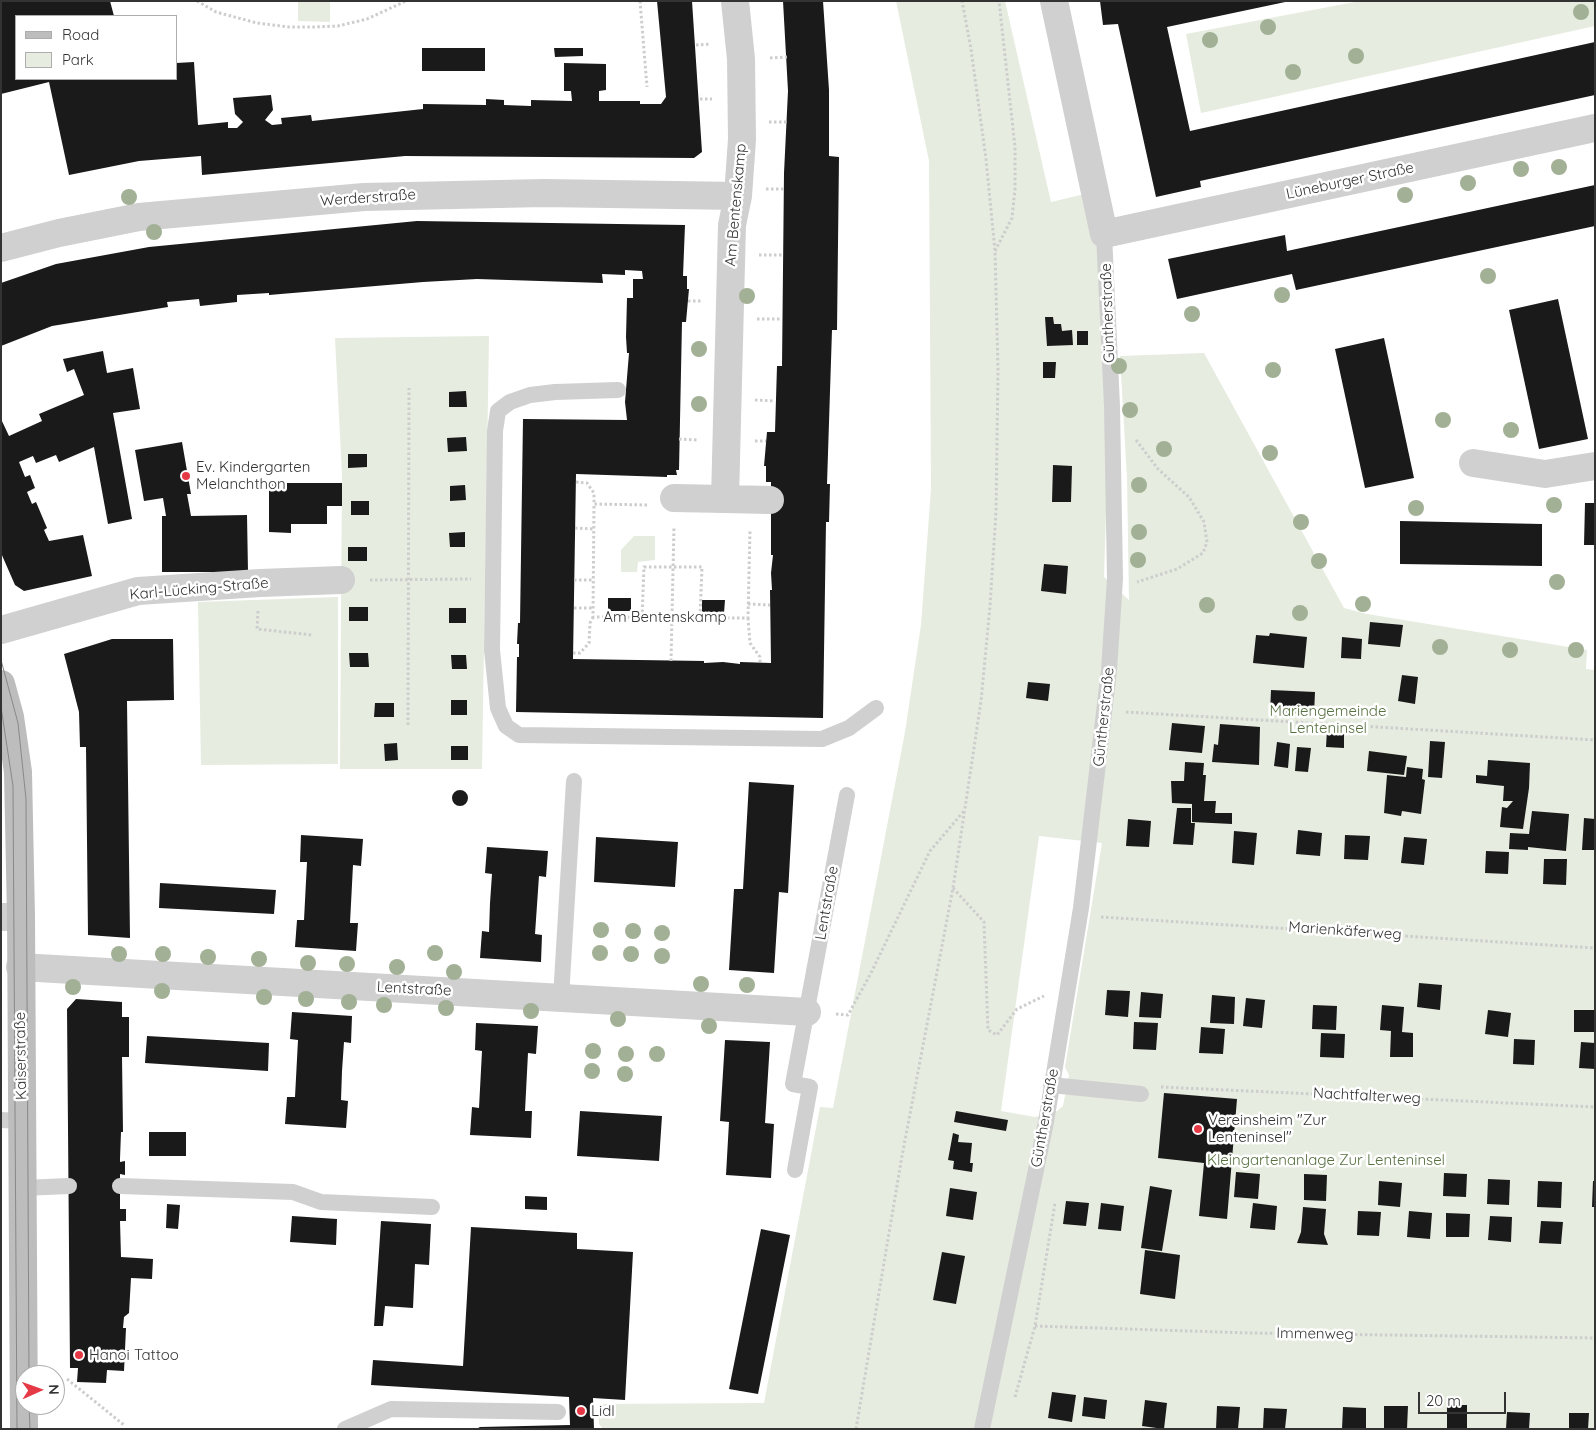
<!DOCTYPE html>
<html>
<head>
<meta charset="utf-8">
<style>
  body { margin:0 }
  #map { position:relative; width:1596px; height:1430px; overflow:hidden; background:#fff; font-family:Quicksand,sans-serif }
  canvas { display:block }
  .frame { position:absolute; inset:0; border:2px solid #333; pointer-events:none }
  .legend { position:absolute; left:15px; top:15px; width:162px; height:65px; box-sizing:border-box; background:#fff; border:1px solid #adadad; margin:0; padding:6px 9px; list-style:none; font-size:15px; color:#333 }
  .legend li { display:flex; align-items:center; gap:10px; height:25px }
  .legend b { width:25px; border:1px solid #adadad }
  .north { position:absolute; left:15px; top:1365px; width:50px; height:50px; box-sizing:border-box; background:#fff; border:1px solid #adadad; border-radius:50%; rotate:88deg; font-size:14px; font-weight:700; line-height:20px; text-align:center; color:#333 }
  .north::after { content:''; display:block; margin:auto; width:18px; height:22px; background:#e63946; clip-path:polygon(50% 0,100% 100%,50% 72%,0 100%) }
  .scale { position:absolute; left:1418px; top:1392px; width:88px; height:22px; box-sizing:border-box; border:2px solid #333; border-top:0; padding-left:6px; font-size:15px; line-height:18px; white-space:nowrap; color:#333; -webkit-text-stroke:4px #fff; paint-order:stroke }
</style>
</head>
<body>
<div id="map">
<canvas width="1596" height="1430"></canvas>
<div class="frame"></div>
<ul class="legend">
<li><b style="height:6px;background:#bdbdbd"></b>Road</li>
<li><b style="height:14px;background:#e6ecdf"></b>Park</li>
</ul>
<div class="north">N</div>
<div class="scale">20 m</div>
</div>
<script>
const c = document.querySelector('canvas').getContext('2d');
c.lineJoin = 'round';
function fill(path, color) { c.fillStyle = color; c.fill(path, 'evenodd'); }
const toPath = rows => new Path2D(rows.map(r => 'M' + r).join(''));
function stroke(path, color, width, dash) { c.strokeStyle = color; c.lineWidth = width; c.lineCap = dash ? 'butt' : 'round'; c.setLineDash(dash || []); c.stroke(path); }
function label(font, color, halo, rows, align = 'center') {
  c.font = font + ' Quicksand,sans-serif'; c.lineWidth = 5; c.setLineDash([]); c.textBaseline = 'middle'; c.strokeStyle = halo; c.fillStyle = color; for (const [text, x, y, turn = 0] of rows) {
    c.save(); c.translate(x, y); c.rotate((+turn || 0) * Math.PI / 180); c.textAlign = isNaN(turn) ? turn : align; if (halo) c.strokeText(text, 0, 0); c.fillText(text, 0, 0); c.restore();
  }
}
fill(toPath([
  [298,1,330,1,330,22,298,21],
  [896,1,1005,1,1051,202,1085,194,1096,234,1101,303,1107,483,1104,577,1129,600,1127,478,1120,356,1204,353,1344,608,1367,614,1587,650,1586,669,1595,670,1595,1429,603,1429,599,1424,598,1404,764,1403,820,1107,833,1108,905,732,921,625,931,489,929,161],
  [1039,836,1102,843,1065,1067,1069,1075,1063,1106,1057,1111,1035,1117,1001,1111],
  [1360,1,1595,1,1595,26,1201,113,1186,34],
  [489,336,482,769,340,769,342,475,335,338],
  [634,536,655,536,655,560,638,562,637,572,621,572,621,550],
  [338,597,338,764,201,765,198,602]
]), '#e6ecdf');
fill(toPath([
  [1,1,110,1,114,16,16,16,16,79,176,79,176,63,194,62,198,125,228,122,228,128,237,128,243,122,235,114,233,98,271,95,273,110,265,120,272,125,282,124,281,118,311,115,312,121,423,109,423,104,486,105,486,99,504,100,504,105,531,106,531,100,572,101,571,91,564,91,564,63,606,64,606,90,599,91,599,101,640,101,640,104,661,104,666,97,657,1,692,1,702,152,694,158,405,156,202,175,201,156,139,161,69,175,49,82,1,94],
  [783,1,823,1,829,90,829,156,839,157,837,330,832,330,827,484,830,484,829,522,826,522,823,718,516,712,517,657,519,657,519,644,517,644,518,623,520,623,523,419,627,420,625,402,629,353,627,353,626,337,627,298,633,298,633,279,643,279,642,271,625,270,625,275,602,274,603,283,477,279,423,282,269,295,269,293,237,295,237,302,200,306,199,299,167,302,168,307,52,326,1,346,1,283,56,264,149,247,417,221,685,225,683,276,687,276,687,289,689,289,686,322,682,322,679,470,676,470,677,475,667,475,667,477,576,474,573,659,704,661,704,663,723,662,740,664,740,662,771,663,770,590,772,590,771,573,773,555,771,555,771,482,766,482,766,466,764,466,767,432,775,432,777,366,782,366,784,173,788,91],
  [1100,1,1290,1,1167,27,1190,131,1595,42,1595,95,1200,181,1201,187,1156,197,1118,24,1103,25],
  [422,48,485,48,485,71,422,71],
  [554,48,583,48,583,56,555,57],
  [1595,185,1595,226,1296,290,1292,274,1177,299,1168,259,1285,235,1287,251],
  [1558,299,1588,439,1539,449,1509,310],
  [1045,317,1053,317,1054,324,1061,324,1062,331,1072,330,1073,345,1047,346],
  [1077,331,1088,331,1088,345,1077,345],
  [1384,338,1414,478,1365,488,1335,349],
  [103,351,107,373,133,368,140,409,113,413,132,519,108,524,94,447,59,462,56,455,36,463,33,456,19,462,25,477,30,475,35,488,27,492,32,504,36,502,47,528,44,530,49,541,83,535,92,576,24,591,15,585,1,553,1,419,9,436,42,421,39,414,84,395,74,369,67,372,63,359],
  [1043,362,1056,362,1055,378,1043,378],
  [466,391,467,407,449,407,449,392],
  [466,437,467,451,448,452,447,438],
  [182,442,191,494,187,494,191,516,247,515,248,572,162,572,162,516,166,516,163,498,144,501,135,450],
  [348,454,367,454,367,467,348,468],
  [1053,465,1072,466,1071,502,1052,502],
  [269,483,342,483,342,506,327,506,327,524,291,524,291,533,269,532],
  [465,485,466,500,450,501,450,486],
  [351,501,369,501,369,515,351,515],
  [1585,503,1595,503,1595,545,1584,545],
  [1400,521,1542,524,1542,566,1400,564],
  [465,532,465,547,450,547,449,533],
  [348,547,367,547,367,561,348,561],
  [1044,564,1068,566,1066,594,1041,591],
  [608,598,631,598,631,611,608,611],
  [702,600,725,600,724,613,702,612],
  [349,607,368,607,368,621,349,621],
  [449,608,466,608,466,623,449,623],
  [1370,622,1403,625,1400,647,1368,644],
  [1270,633,1307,637,1304,668,1253,663,1256,635,1269,636],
  [1342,637,1362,639,1361,659,1341,658],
  [112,639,173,639,174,700,127,701,130,938,88,935,86,747,80,747,79,712,64,654],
  [349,653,368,653,369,667,350,667],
  [451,655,466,655,467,669,452,669],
  [1402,675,1418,677,1415,704,1398,701],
  [1028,682,1050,684,1048,701,1026,698],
  [1271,690,1315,692,1314,714,1270,713],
  [451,700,467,700,467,715,451,715],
  [375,703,394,703,394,717,374,717],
  [1172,723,1205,726,1202,753,1169,750],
  [1220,724,1260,727,1259,765,1212,762,1214,744,1218,745],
  [1327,730,1344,731,1344,748,1326,747],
  [1430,741,1445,742,1442,778,1428,777],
  [1277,742,1290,744,1288,768,1274,766],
  [397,743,398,760,385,761,384,744],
  [451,746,468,746,468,760,451,760],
  [1297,747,1311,748,1308,772,1295,771],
  [1369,751,1407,756,1404,775,1367,771],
  [1488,760,1530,763,1529,788,1523,829,1500,827,1502,807,1507,808,1513,801,1503,801,1504,786,1476,783,1476,775,1487,776],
  [1185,762,1204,763,1203,775,1206,775,1204,801,1216,801,1215,813,1232,813,1232,824,1192,822,1192,804,1172,803,1171,781,1184,781],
  [1407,767,1423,769,1422,779,1425,780,1421,814,1402,811,1401,816,1384,813,1387,775,1406,777],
  [749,782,794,785,788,893,779,892,774,973,729,970,734,889,743,889],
  '452 798a8 8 0 1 1 16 0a8 8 0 1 1-16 0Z',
  [1177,808,1191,808,1191,823,1195,823,1193,845,1173,844],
  [1532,811,1569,814,1566,851,1528,847,1528,850,1509,849,1510,833,1529,834],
  [1584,818,1595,819,1595,850,1582,850],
  [1128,819,1151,821,1149,847,1126,846],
  [1298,830,1322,833,1320,856,1296,854],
  [1234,831,1257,833,1254,865,1232,863],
  [301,835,363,839,361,866,353,865,350,923,358,923,356,951,295,947,297,920,304,920,307,862,300,862],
  [1345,835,1370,836,1368,860,1344,859],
  [596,837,678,842,675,887,594,882],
  [1404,837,1427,839,1424,865,1401,863],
  [487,847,548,851,546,877,539,876,535,934,542,935,541,962,480,958,482,931,489,932,490,903,492,874,485,873],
  [1486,851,1509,852,1508,874,1485,873],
  [1544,859,1567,859,1566,885,1543,884],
  [160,883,276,890,274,914,159,908],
  [1419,983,1442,985,1440,1010,1417,1007],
  [1107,990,1130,991,1128,1017,1105,1015],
  [1141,992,1163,994,1161,1018,1139,1017],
  [1212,995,1235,997,1234,1024,1210,1023],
  [1246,998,1265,1000,1262,1028,1243,1026],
  [76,999,122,1002,122,1017,129,1017,129,1057,122,1057,123,1132,121,1132,120,1159,120,1162,125,1161,125,1175,120,1174,120,1209,126,1209,126,1221,120,1221,121,1257,153,1259,152,1279,131,1278,129,1313,124,1317,123,1328,126,1328,124,1371,107,1370,106,1383,77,1382,78,1368,70,1368,67,1009],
  [1313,1005,1337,1006,1336,1030,1312,1029],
  [1382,1005,1404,1007,1402,1032,1413,1033,1413,1057,1390,1057,1391,1031,1380,1030],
  [1488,1010,1511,1013,1508,1037,1485,1034],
  [1574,1010,1595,1010,1595,1032,1574,1032],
  [292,1012,352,1016,351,1043,344,1042,342,1071,341,1100,348,1101,346,1128,285,1124,287,1097,295,1097,298,1040,290,1039],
  [1134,1022,1158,1023,1156,1050,1133,1049],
  [476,1023,538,1026,536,1054,528,1053,525,1111,532,1111,531,1138,470,1135,472,1107,479,1108,482,1051,475,1050],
  [1201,1027,1225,1029,1223,1054,1199,1053],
  [1321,1033,1345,1034,1344,1058,1320,1057],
  [147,1036,269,1043,268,1071,145,1063],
  [1514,1039,1535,1040,1534,1065,1513,1064],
  [725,1040,770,1042,765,1123,774,1124,771,1178,726,1175,729,1122,720,1121],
  [1581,1042,1595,1043,1595,1069,1579,1068],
  [1164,1093,1237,1099,1227,1219,1199,1216,1204,1163,1158,1158],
  [580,1111,662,1116,659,1161,577,1156],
  [956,1111,1008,1120,1006,1131,954,1122],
  [149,1132,186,1132,186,1156,149,1156],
  [953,1133,959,1135,958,1142,972,1143,970,1163,973,1163,972,1172,953,1169,954,1161,948,1160],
  [1236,1172,1260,1174,1258,1199,1234,1197],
  [1444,1173,1467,1174,1466,1197,1443,1196],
  [1304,1174,1327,1175,1326,1201,1304,1200],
  [1488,1179,1510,1180,1509,1205,1487,1204],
  [1379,1181,1402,1183,1400,1207,1378,1205],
  [1538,1181,1562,1182,1561,1208,1537,1207],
  [1593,1181,1595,1181,1595,1207,1592,1207],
  [1150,1186,1172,1190,1162,1251,1141,1248],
  [950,1188,977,1192,973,1220,946,1216],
  [525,1196,547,1197,547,1210,525,1209],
  [1066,1201,1089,1203,1086,1226,1063,1224],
  [1101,1203,1124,1206,1121,1231,1098,1229],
  [1253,1203,1277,1206,1275,1230,1250,1228],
  [167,1204,180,1205,178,1229,166,1228],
  [1303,1207,1326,1209,1324,1234,1328,1245,1297,1243,1301,1232],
  [1358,1211,1381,1212,1379,1236,1357,1235],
  [1409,1211,1432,1213,1430,1239,1407,1237],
  [1446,1213,1470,1214,1469,1237,1446,1237],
  [292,1216,337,1219,336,1245,290,1242],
  [1490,1216,1512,1217,1511,1242,1488,1240],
  [381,1221,431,1224,429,1265,415,1264,413,1308,385,1306,383,1326,374,1326],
  [1541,1221,1563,1222,1561,1244,1539,1243],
  [471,1227,577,1233,577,1249,633,1252,625,1400,593,1398,594,1429,476,1429,480,1427,570,1425,569,1397,371,1385,373,1360,463,1366],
  [761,1229,790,1235,758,1394,729,1389],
  [1145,1250,1180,1255,1175,1299,1140,1294],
  [942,1252,965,1256,956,1304,933,1300],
  [1052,1392,1076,1395,1072,1422,1048,1418],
  [1084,1397,1107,1400,1105,1419,1082,1416],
  [1145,1400,1167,1403,1164,1429,1142,1426],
  [1447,1405,1467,1405,1467,1429,1447,1429],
  [1217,1406,1240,1407,1238,1429,1216,1429],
  [1384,1406,1408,1406,1407,1429,1384,1429],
  [1343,1407,1366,1408,1366,1429,1342,1429],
  [1264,1408,1287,1409,1285,1429,1263,1429],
  [1507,1412,1530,1413,1529,1429,1506,1429],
  [1569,1413,1589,1413,1588,1429,1569,1429]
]), '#1a1a1a');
stroke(toPath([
  [197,1,216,12,257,23,289,27,313,27,338,26,367,19,406,1],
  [640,1,647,87],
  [696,45,711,44],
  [770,58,787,57],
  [700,99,712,99],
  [769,122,787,122],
  [766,189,784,189],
  [995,251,1012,218,1015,189,1015,147,999,1],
  [759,255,783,255],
  [688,301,703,301],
  [757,319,782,319],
  [755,400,775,401],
  [679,439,698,440],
  [1136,440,1158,469,1189,497,1204,522,1207,542,1203,553,1177,569,1137,582],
  [755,441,766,441],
  [576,482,587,483,594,493,594,504],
  [647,505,594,504,593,617,748,618,750,529],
  [575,528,594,529],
  [370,580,471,579],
  [574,580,594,580],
  [748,604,770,605],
  [574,608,593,608],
  [258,611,257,629,312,635],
  [642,617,644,567,702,567,700,617],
  [748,618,750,643,760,657,760,662],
  [573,653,580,653,589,643,590,623,593,617],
  [671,661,674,526],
  [1126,712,1595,740],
  [408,725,409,388],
  [953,888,984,922,988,1030,997,1035,1017,1009,1044,996],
  [1101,917,1595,948],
  [836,1014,848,1015,871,973,930,851,964,811],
  [1161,1087,1595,1107],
  [1035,1326,1250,1333,1595,1338],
  [67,1379,124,1425],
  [1015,1397,1035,1326,1055,1203],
  [856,1429,902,1156,953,888,981,701,990,606,996,512,998,370,995,251,986,159,971,49,962,1]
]), '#cdcdcd', 3, [2.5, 2.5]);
stroke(toPath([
  [618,390,555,392,530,395,510,402,498,411,495,431,492,650,498,708,506,726,519,735,822,739,849,728,876,708],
  [561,998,574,781],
  [1051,1085,1141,1094],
  [1,1120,22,1121],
  [795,1170,810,1087,793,1084,847,795],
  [120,1186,293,1192,321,1202,432,1207],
  [22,1188,69,1186],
  [345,1429,391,1409,558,1412],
  [982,1429,1046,1122,1081,908,1109,670,1115,579,1112,406,1104,234]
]), '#d0d0d0', 16);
stroke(toPath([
  [1054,1,1104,234,1595,128],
  [1,248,59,233,139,217,364,197,544,193,738,196],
  [1473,463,1545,474,1595,466],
  [674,498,725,499,732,225,738,196,742,139,741,59,735,1],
  [725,499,770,500],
  [1,630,138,591,260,583,341,580],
  [1,917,21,917],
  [20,967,807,1012]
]), '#d0d0d0', 28);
stroke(toPath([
  [1,684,10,717,18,772,21,917,24,1429]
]), '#bdbdbd', 28);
stroke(toPath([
  [1,660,18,723,26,799,29,1375],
  [1,707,13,786,17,1429],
  [29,1405,30,1429]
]), '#888', 1);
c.fillStyle = '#a2b095';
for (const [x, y] of [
  [1581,12],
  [1268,27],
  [1210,40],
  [1356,56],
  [1293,72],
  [1559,167],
  [1521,169],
  [1468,183],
  [1405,195],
  [129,197],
  [154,232],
  [1488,276],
  [1282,295],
  [747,296],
  [1192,314],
  [699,349],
  [1119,366],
  [1273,370],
  [699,404],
  [1130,410],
  [1443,420],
  [1511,430],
  [1164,449],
  [1270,453],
  [1139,485],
  [1554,505],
  [1416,508],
  [1301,522],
  [1139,532],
  [1138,560],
  [1319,561],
  [1557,582],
  [1363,604],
  [1207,605],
  [1300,613],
  [1440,647],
  [1510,650],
  [1576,650],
  [601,930],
  [633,931],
  [662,933],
  [435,953],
  [600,953],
  [119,954],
  [163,954],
  [631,954],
  [662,956],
  [208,957],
  [259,959],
  [308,963],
  [347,964],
  [397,967],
  [454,972],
  [701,984],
  [747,985],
  [73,987],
  [162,991],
  [264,997],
  [306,999],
  [349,1002],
  [384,1005],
  [446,1008],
  [531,1011],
  [618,1019],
  [709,1026],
  [593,1051],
  [626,1054],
  [657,1054],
  [592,1071],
  [625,1074]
]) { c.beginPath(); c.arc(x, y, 8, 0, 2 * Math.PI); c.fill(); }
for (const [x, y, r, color] of [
  [186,476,5,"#e63946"],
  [1198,1129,5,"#e63946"],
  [79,1355,5,"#e63946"],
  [581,1411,5,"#e63946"]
]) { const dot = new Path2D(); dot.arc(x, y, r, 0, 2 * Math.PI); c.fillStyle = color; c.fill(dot); stroke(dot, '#fff', 2); }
label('15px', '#333', '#fff', [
  ["Lüneburger Straße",1350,181,-12],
  ["Werderstraße",368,198,-4],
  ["Am Bentenskamp",736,205,-85],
  ["Güntherstraße",1108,313,-92],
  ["Karl-Lücking-Straße",199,589,-5],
  ["Am Bentenskamp",665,617],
  ["Güntherstraße",1104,717,-84],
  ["Lentstraße",827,903,-80],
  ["Marienkäferweg",1345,931,4],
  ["Lentstraße",414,989,3],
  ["Kaiserstraße",21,1056,-91],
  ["Nachtfalterweg",1367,1096,3],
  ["Güntherstraße",1045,1118,-80],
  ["Immenweg",1315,1334,1]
]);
label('15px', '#333', '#fff', [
  ["Ev. Kindergarten",196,467],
  ["Melanchthon",196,484],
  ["Vereinsheim \"Zur",1208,1120],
  ["Lenteninsel\"",1208,1137],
  ["Hanoi Tattoo",89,1355],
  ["Lidl",591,1411]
], 'left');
label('15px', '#56703f', '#fff', [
  ["Mariengemeinde",1328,711],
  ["Lenteninsel",1328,728],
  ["Kleingartenanlage Zur Lenteninsel",1326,1160]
]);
</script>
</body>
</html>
